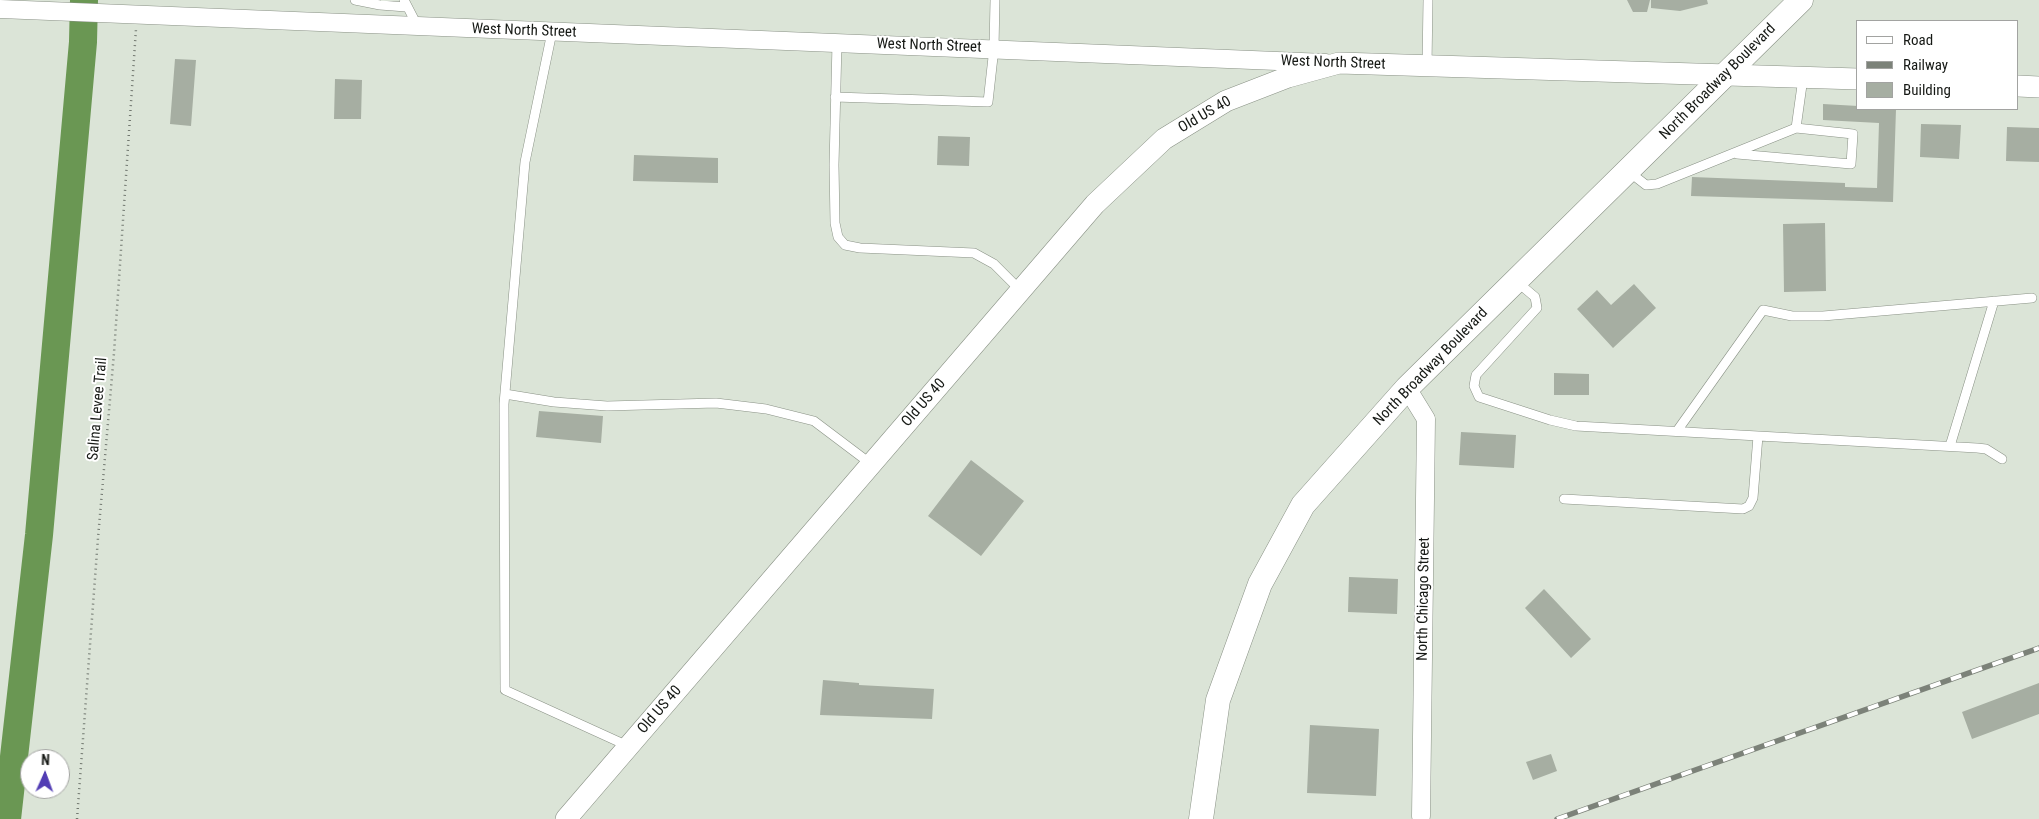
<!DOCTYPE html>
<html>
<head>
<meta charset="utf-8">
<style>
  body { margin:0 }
  #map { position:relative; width:2039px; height:819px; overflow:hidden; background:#dbe4d7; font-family:"Roboto Condensed",sans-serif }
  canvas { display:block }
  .legend { position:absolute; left:1856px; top:20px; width:162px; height:90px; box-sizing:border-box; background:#fff; border:1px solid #a2a3a1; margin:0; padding:6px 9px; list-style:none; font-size:15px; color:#161915 }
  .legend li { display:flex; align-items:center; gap:10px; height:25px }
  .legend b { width:25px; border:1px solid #a2a3a1 }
  .north { position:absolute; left:20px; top:749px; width:50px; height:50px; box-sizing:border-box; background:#fff; border:1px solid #a2a3a1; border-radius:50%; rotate:2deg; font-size:14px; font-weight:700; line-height:20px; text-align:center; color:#161915 }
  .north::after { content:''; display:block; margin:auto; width:18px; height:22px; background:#523db4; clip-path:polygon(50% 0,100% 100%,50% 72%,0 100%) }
</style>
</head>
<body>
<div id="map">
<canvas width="2039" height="819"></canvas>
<ul class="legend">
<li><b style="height:6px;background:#fff"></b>Road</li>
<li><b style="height:6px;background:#7c8279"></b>Railway</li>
<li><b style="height:14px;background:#a6aea2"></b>Building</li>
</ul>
<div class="north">N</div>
</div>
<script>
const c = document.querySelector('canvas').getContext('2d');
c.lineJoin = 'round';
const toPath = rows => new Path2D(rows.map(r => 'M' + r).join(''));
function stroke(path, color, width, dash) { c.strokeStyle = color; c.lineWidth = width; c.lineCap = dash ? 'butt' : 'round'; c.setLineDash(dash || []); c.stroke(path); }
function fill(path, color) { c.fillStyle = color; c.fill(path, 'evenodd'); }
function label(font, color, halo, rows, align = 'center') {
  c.font = font + ' "Roboto Condensed",sans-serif'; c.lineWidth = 4; c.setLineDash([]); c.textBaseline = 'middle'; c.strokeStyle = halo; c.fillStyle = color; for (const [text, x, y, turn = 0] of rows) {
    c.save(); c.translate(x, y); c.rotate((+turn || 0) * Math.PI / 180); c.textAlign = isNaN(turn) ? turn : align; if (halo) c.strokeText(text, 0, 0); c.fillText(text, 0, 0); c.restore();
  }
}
stroke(toPath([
  [7,819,39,535,83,42,84,0]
]), '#6a9753', 28);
fill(toPath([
  [1627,0,1650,0,1647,12,1633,12],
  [1651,0,1707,0,1708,4,1680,11,1651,8],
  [175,59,196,60,191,126,170,124],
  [335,79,362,80,361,119,334,119],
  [1823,104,1858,106,1858,109,1896,109,1893,202,1691,196,1692,177,1845,183,1845,187,1877,188,1879,123,1823,120],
  [1921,124,1961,125,1959,159,1920,157],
  [2007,127,2039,128,2039,162,2006,161],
  [938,136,970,137,969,166,937,165],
  [634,155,718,158,718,183,633,181],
  [1825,223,1826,291,1784,292,1783,224],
  [1634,284,1656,308,1613,348,1577,309,1597,290,1611,305],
  [1554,373,1589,374,1589,395,1554,395],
  [539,411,603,416,601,443,536,437],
  [1461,432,1516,435,1514,468,1459,465],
  [971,460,1024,501,981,556,928,516],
  [1349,577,1398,579,1397,614,1348,612],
  [1544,589,1591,639,1571,658,1525,608],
  [823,680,859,683,859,685,934,689,932,719,820,715],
  [2039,683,2039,714,1972,739,1962,712],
  [1310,725,1379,729,1376,796,1307,793],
  [1551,754,1557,771,1533,780,1526,762]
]), '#a6aea2');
const service = toPath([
  [355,0,380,5,406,7],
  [404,0,418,27],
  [552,32,525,162,504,404,505,690,628,746],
  [837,43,834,165,835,223,838,237,845,245,860,248,974,253,994,264,1020,290],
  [1427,66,1428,0],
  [835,97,988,102,994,48,995,0],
  [1737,154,1851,164,1853,134,1796,128],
  [1628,171,1646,185,1657,184,1796,128,1803,78],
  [1516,281,1535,297,1537,308,1476,375,1474,386,1479,397,1550,420,1576,426,1977,448,1986,449,2002,459],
  [505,394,554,402,607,406,716,403,766,409,814,421,871,464],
  [1677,431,1763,310,1792,316,1823,316,2032,298],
  [1950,446,1994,301],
  [1564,499,1743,509,1749,506,1753,498,1758,436]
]);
const minor = toPath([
  [0,9,1326,63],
  [1407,388,1426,419,1421,816]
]);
const tertiary = toPath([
  [2018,86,2039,87],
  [566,819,1095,204,1164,139,1226,101,1288,77,1339,63,1858,79]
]);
const secondary = toPath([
  [1201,819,1218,700,1260,584,1303,505,1407,388,1801,0]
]);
stroke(service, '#899185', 10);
stroke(minor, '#899185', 19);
stroke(tertiary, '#899185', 22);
stroke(secondary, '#899185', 25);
stroke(toPath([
  [77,819,98,538,114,353,136,29]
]), '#727870', 2.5, [1, 4]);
stroke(service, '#fff', 9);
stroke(minor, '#fff', 18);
stroke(tertiary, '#fff', 21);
stroke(secondary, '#fff', 24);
const rail = toPath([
  [1557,819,2039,648]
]);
stroke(rail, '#7c8279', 5.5);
stroke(rail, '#fff', 4, [11]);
label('15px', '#161915', '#fff', [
  ["West North Street",524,31,2],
  ["West North Street",929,46,2],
  ["West North Street",1333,63,2],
  ["North Broadway Boulevard",1718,82,-45],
  ["Old US 40",1205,115,-30],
  ["North Broadway Boulevard",1431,367,-46],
  ["Old US 40",924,403,-49],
  ["Salina Levee Trail",98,409,-85],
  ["North Chicago Street",1424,599,-89],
  ["Old US 40",660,710,-49]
]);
</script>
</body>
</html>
